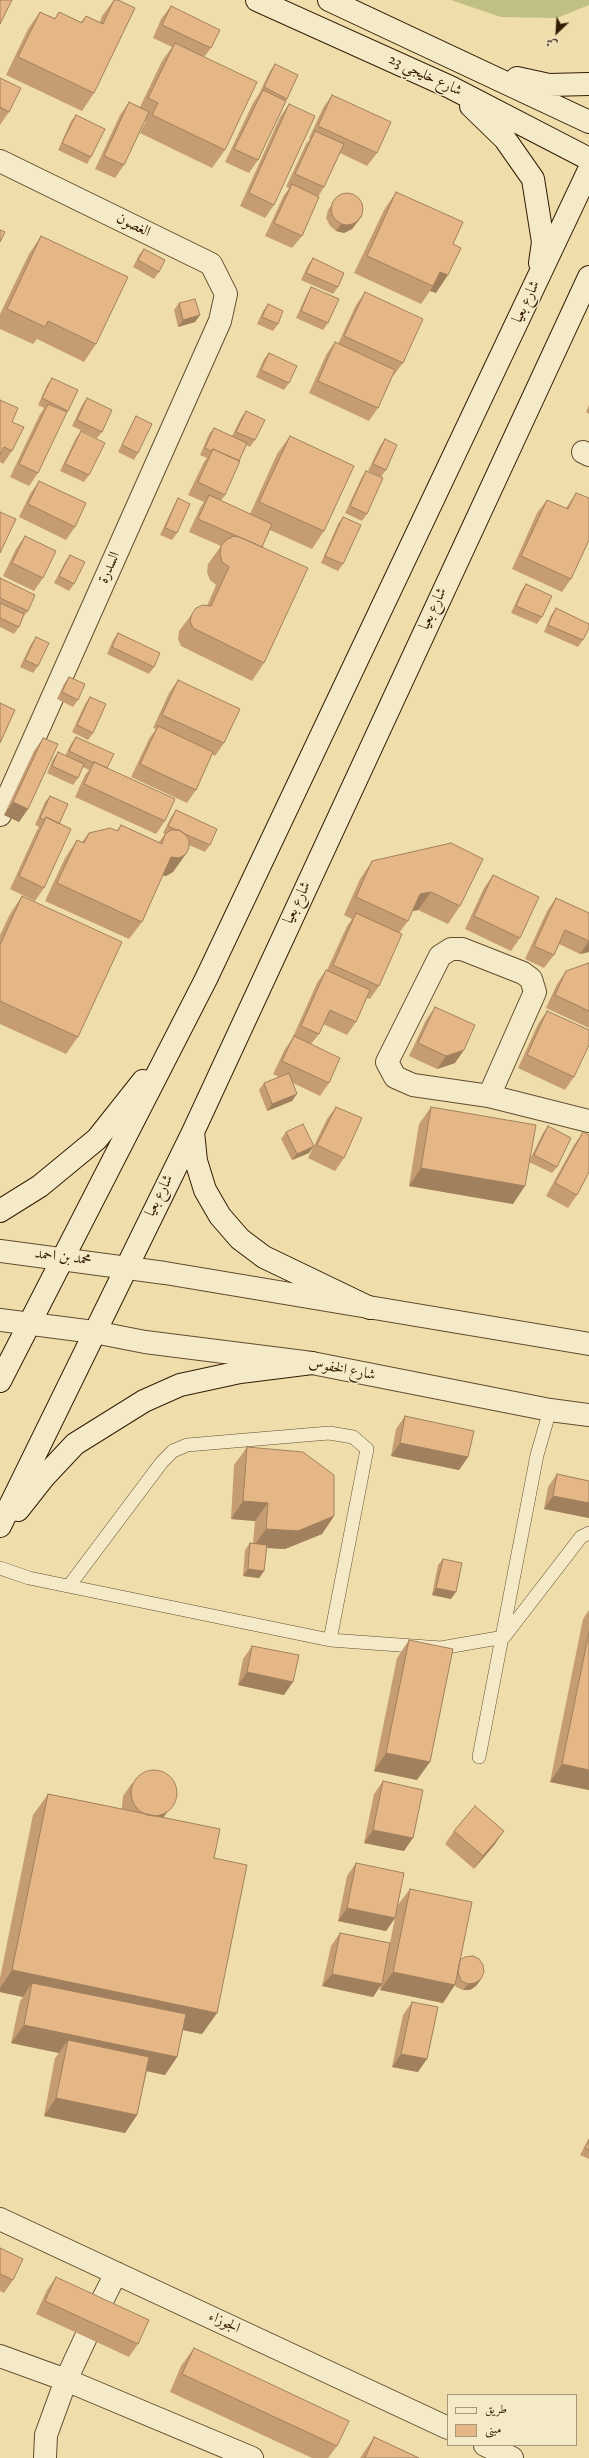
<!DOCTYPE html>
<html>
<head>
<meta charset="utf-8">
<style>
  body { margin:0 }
  #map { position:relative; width:589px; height:2458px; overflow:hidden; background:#efdeab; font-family:"IM FELL DW Pica",Amiri,serif }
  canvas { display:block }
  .legend { position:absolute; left:447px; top:2394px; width:130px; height:52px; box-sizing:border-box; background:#f5eac8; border:1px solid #a7987a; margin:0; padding:5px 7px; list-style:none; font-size:12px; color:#331c04 }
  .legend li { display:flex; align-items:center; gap:8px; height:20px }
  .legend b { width:20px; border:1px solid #a7987a }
  .north { position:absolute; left:537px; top:12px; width:40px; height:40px; -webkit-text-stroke:3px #f5eac8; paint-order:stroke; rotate:205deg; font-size:11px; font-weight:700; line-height:16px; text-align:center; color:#331c04 }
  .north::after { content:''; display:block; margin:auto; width:14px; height:18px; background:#331c04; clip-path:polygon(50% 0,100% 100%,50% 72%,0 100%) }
</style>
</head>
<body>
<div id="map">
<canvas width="589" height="2458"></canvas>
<ul class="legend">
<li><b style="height:5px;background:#f5eac8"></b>طريق</li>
<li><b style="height:11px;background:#e6b786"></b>مبنى</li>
</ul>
<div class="north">ش</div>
</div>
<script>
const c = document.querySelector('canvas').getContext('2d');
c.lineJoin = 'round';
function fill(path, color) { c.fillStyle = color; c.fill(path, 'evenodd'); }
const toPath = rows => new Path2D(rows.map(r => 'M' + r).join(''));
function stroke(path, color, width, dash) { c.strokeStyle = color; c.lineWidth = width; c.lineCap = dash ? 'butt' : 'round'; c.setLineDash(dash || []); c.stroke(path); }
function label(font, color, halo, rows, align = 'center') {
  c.font = font + ' "IM FELL DW Pica",Amiri,serif'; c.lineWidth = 3; c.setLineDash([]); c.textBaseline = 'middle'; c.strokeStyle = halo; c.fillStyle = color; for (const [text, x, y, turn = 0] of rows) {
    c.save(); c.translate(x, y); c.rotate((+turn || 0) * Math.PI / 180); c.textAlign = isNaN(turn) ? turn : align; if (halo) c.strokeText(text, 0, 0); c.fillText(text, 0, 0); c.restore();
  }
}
fill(toPath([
  [451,0,589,0,589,5,557,18,501,17]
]), '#c0bf84');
const service = toPath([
  [0,1568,29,1578,330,1640,367,1449,353,1437,329,1433,187,1445,173,1451,162,1462,69,1586],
  [330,1640,441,1648,504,1637,581,1537,589,1533],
  [479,1757,537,1455,550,1410]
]);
const minor = toPath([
  [0,161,211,264,226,294,220,321,0,815],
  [583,452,589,455],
  [489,1096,535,992,531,979,523,973,462,949,451,949,440,956,387,1062,395,1077,413,1085,489,1096,589,1121],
  [0,2219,448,2428],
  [96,2313,116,2273],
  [0,2356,66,2380,252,2458],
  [485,2445,512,2458],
  [45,2458,46,2435,66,2380,86,2337]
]);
const tertiary = toPath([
  [0,1251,165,1273,589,1344],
  [0,1320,94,1332,145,1342,312,1363,550,1410,589,1415]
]);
const secondary = toPath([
  [257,0,450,87,589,159],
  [329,0,589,122],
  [517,78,549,85,589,84],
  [471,106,505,139,533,179,543,242,540,263],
  [193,1132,196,1161,205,1190,220,1216,240,1239,264,1257,370,1308],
  [0,1211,40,1186,97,1139,143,1081],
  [0,1381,206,979,589,170],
  [18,1510,44,1477,75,1444,144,1401,180,1385,240,1372,312,1363],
  [0,1526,193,1132,589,277]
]);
stroke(service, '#624c2e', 14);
stroke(minor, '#624c2e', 24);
stroke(tertiary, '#624c2e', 24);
stroke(secondary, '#331c04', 24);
stroke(service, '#f5eac8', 13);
stroke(minor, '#f5eac8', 22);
stroke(tertiary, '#f5eac8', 22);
stroke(secondary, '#f5eac8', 22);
fill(toPath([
  [114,0,94,93,82,111,6,75,28,29,40,12,55,18,59,12,81,22,86,16,100,22,102,16],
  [171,6,211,48,204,57,225,150,212,168,140,133,146,121,145,120,124,165,115,178,95,169,120,115,129,102,140,107,162,61,172,47,153,38,161,19],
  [275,64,287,99,258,160,249,173,225,162,253,103,259,94,270,71],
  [0,78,9,112,0,125],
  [332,95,377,153,367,166,340,153,324,187,318,197,302,236,292,248,265,236,283,197,289,188,286,187,306,144,310,139,309,138,323,108],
  [289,104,274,205,265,218,240,206,280,117],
  [76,115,91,157,87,164,58,150,71,121],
  [396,192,453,244,436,293,430,291,421,304,354,273,384,210],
  [333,203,362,216,352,229,344,233,336,231,330,226,326,218,328,210],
  [41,236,96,344,84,362,37,339,33,344,0,329,0,314,29,254],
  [144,249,159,272,154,279,133,267,139,255],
  [313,258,338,287,333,294,301,280,308,265],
  [311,287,328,323,323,330,296,318,307,294],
  [365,292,403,363,393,376,393,375,378,408,369,421,309,393,326,355,335,342,338,344,356,305],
  [179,303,200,315,195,322,178,327,174,310],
  [268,304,278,324,273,331,257,324,263,311],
  [269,353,289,383,284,390,256,377,264,359],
  [52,378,68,411,65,415,38,473,29,486,10,477,39,416,44,408,38,405,47,385],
  [87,398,102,432,97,438,72,426,82,405],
  [0,400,12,422,12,451,3,464,0,462],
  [589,405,589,414,586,412],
  [246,411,255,440,250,447,246,445,239,461,225,495,221,501,250,514,277,454,290,436,324,531,312,549,270,530,262,547,264,663,252,681,181,646,178,639,179,631,192,614,207,606,216,585,210,580,207,572,208,564,221,546,189,532,200,508,204,502,188,495,204,462,207,458,200,455,209,434,214,428,232,436,241,418],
  [136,416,138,453,134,460,118,452,132,423],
  [81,431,89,475,84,482,60,471,76,438],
  [385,439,386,470,381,477,368,471,380,446],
  [366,471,367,514,362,521,345,513,362,477],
  [39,481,75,527,66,540,19,517,30,494],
  [576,493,571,579,562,592,512,569,537,513,547,500,566,508],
  [178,498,177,533,172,540,160,535,174,505],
  [343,517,343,564,338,571,321,563,338,524],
  [25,536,43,578,34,591,3,576,16,549],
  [70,555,74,584,69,591,54,583,65,562],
  [0,578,28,611,23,617,19,627,14,634,0,627],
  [526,584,542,617,537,624,511,613,521,591],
  [556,608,583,640,578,647,544,632,551,615],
  [118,633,154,667,149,674,107,654,113,640],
  [36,637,38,666,33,673,20,667,31,644],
  [69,677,78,700,73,707,57,699,64,684],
  [178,680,224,743,215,756,212,754,196,790,187,803,131,777,149,739,156,729,153,728,169,693],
  [90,697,93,733,88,740,72,732,85,704],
  [76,737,107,768,165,821,156,834,75,797,85,775,89,770,83,767,78,778,73,785,47,773,53,759,58,752,65,756,71,744],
  [43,738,28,809,19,822,4,815,34,751],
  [50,796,59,824,44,888,35,901,10,889,37,830,39,827,35,825,45,802],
  [176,810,210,845,205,852,189,845,173,872,166,876,163,875,142,922,129,939,45,901,65,858,77,840,82,842,89,833,117,830,121,825,159,842,165,834,163,833,171,817],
  [372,861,460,906,448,924,418,910,412,911,408,921,399,933,379,986,370,999,367,998,356,1022,347,1035,323,1024,319,1034,311,1044,329,1083,320,1096,293,1083,292,1101,267,1111,259,1090,264,1083,279,1077,273,1074,285,1049,292,1039,317,983,326,970,327,970,347,926,352,919,344,915,360,879],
  [493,875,520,938,511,951,465,929,484,888],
  [22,896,78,1037,66,1054,0,1024,0,935,10,914],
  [556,898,589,913,589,952,580,954,559,944,554,955,544,968,525,959,547,911],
  [589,963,589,1028,546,1008,557,984,566,971],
  [435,1007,455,1063,437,1069,409,1056,426,1020],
  [547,1011,574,1077,565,1090,518,1068,538,1024],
  [336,1107,344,1158,335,1171,308,1158,327,1119],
  [431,1107,529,1161,543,1133,548,1126,557,1167,552,1173,529,1162,513,1204,409,1186,419,1124],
  [286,1132,309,1153,292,1160,281,1139],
  [583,1132,577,1195,568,1208,546,1196,574,1145],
  [405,1416,468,1457,459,1470,391,1456,396,1429],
  [247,1447,334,1516,322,1534,285,1549,266,1548,264,1571,259,1578,243,1576,245,1550,250,1543,253,1543,255,1521,231,1519,234,1465],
  [557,1474,589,1481,589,1518,544,1509,548,1487],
  [443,1559,451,1599,432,1595,438,1565],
  [589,1610,589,1790,550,1782,583,1619],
  [409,1640,417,1780,374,1771,397,1658],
  [252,1646,284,1695,238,1685,243,1659],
  [383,1781,404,1851,364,1843,374,1794],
  [132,1783,164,1818,214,1858,217,2013,202,2034,183,2030,177,2057,165,2075,147,2071,137,2115,125,2133,44,2116,55,2058,59,2053,11,2043,20,2001,23,1997,0,1992,0,1978,33,1815,48,1794,122,1809,122,1806,123,1796],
  [454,1831,495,1844,474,1869,445,1844],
  [356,1863,397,1906,410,1889,460,1960,481,1979,476,1986,470,1990,463,1990,456,1987,455,1984,443,2003,380,1990,381,1984,373,1997,322,1986,331,1946,340,1933,390,1943,395,1918,386,1931,338,1921,347,1876],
  [412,2002,418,2072,392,2067,403,2015],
  [589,2138,589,2159,580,2155],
  [0,2248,13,2280,4,2293,0,2291],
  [56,2277,138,2344,129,2357,36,2314,47,2290],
  [194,2348,337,2446,328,2458,312,2458,170,2392,181,2366],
  [374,2437,419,2458,360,2458]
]), '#c69d73');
fill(toPath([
  [362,216,352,229,344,233,336,231,341,224],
  [440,272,448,275,436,293,430,291,433,286],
  [200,315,195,322,178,327,183,320],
  [13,802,28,809,19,822,4,815],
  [186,854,173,872,166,876,159,875,171,857],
  [431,892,418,910,408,912,420,894],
  [589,941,589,952,580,954],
  [464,1050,455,1063,437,1069,446,1056],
  [297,1094,292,1101,267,1111,272,1104],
  [314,1146,309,1153,292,1160,297,1154],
  [421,1168,525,1186,513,1204,409,1186],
  [400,1443,468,1457,459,1470,391,1456],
  [553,1496,589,1503,589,1518,544,1509],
  [243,1501,268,1503,255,1521,231,1519],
  [334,1516,322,1534,285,1549,253,1547,266,1529],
  [248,1569,264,1571,259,1578,243,1576],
  [436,1588,456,1592,451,1599,432,1595],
  [247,1672,293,1682,284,1695,238,1685],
  [386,1753,430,1762,417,1780,374,1771],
  [562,1764,589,1770,589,1790,550,1782],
  [175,1802,159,1823,149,1815],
  [373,1830,413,1838,404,1851,364,1843],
  [504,1831,495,1844,474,1869,483,1856],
  [347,1908,395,1918,386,1931,338,1921],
  [12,1970,217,2013,202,2034,29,1999,32,1983,23,1997,0,1992,0,1988],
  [393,1972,455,1985,443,2003,380,1990],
  [332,1974,382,1984,373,1997,322,1986],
  [481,1979,476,1986,470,1990,463,1990,468,1984],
  [24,2025,177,2057,165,2075,65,2054,68,2040,59,2053,11,2043],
  [401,2054,427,2059,418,2072,392,2067],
  [56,2098,137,2115,125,2133,44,2116]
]), '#a1805e');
const building = toPath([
  [0,0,12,0,0,24,0,0],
  [114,0,118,0,135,8,94,93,18,57,40,12,55,19,59,12,82,23,86,16,103,24,114,0],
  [171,6,220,30,211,48,162,25,171,6],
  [175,43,257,82,225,150,152,115,158,103,148,98,175,43],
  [275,64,298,75,287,99,264,87,275,64],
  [0,78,21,88,9,112,0,107,0,78],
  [263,90,286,101,258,160,234,149,263,90],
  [332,95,391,122,377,153,318,126,332,95],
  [129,102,149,112,124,165,104,156,129,102],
  [289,104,315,116,274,205,249,193,289,104],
  [76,115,105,129,91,157,62,143,76,115],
  [315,131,344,144,324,187,295,174,315,131],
  [292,184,319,197,302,236,274,223,292,184],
  [396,192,463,222,453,244,461,248,448,275,440,272,433,286,367,256,396,192],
  '331 209a16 16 0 1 1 32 0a16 16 0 1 1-32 0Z',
  [0,230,5,232,0,242,0,230],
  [41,236,128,277,96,344,48,321,45,327,7,309,41,236],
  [144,249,165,260,159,272,138,260,144,249],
  [313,258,344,273,338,287,306,273,313,258],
  [311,287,339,299,328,323,301,311,311,287],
  [365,292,423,319,403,363,344,336,365,292],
  [195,299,200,315,183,320,179,303,195,299],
  [268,304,283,311,278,324,262,317,268,304],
  [335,342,395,370,378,408,318,381,335,342],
  [269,353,297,366,289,383,261,370,269,353],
  [52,378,78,390,68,411,42,398,52,378],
  [87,398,112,410,102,432,77,420,87,398],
  [0,400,18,408,12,422,24,427,12,451,4,447,0,455,0,400],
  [48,404,67,412,38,473,19,464,48,404],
  [246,411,265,420,255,440,236,432,246,411],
  [136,416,152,424,138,453,122,445,136,416],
  [214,428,247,443,239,461,213,449,211,451,205,448,214,428],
  [81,431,105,443,89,475,65,464,81,431],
  [290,436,354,466,324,531,259,502,290,436],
  [385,439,397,445,386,470,373,464,385,439],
  [213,449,240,461,225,495,198,482,213,449],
  [366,471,383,478,367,514,350,506,366,471],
  [39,481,86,503,75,527,28,504,39,481],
  [576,493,589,498,589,540,571,579,521,556,547,500,568,509,576,493],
  [209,495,272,524,262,547,198,519,209,495],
  [178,498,190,504,177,533,165,528,178,498],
  [0,512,16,519,0,553,0,512],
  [343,517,361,525,343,564,325,556,343,517],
  [25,536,56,551,43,578,12,563,25,536],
  [234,536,242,538,308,568,264,663,193,628,190,621,192,614,196,608,203,605,211,606,229,567,222,562,220,554,221,546,226,540,234,536],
  [70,555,85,562,74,584,59,576,70,555],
  [0,578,35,595,28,611,0,598,0,578],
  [526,584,552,596,542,617,516,606,526,584],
  [0,603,24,614,19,627,0,618,0,603],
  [556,608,589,624,589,628,583,640,548,625,556,608],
  [118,633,160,653,154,667,112,647,118,633],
  [36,637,49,643,38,666,25,660,36,637],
  [69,677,85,684,78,700,62,692,69,677],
  [178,680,240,709,224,743,162,715,178,680],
  [90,697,106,704,93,733,77,725,90,697],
  [0,703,15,710,0,743,0,703],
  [158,726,213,752,196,790,140,764,158,726],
  [76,737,114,754,107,768,94,762,94,763,69,751,76,737],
  [43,738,58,744,28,809,13,802,43,738],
  [58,752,84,764,78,778,52,766,58,752],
  [94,762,175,799,165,821,84,784,94,762],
  [50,796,68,804,59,824,46,817,44,820,40,818,50,796],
  [176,810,217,829,210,845,185,834,179,830,177,830,168,826,176,810],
  [46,817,71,829,44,888,19,876,46,817],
  [121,825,162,844,165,834,171,830,179,830,185,834,189,840,189,848,186,854,179,858,171,857,142,922,57,883,77,840,84,843,89,833,110,828,118,831,121,825],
  [451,843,483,859,460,906,431,892,420,894,408,921,356,897,372,861,451,843],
  [493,875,539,897,520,938,474,916,493,875],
  [22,896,122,942,78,1037,0,1001,0,945,22,896],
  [556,898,589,913,589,941,565,930,554,955,534,946,556,898],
  [356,913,402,934,379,986,333,965,356,913],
  [589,963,589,1011,555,995,566,971,589,963],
  [326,970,370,990,356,1022,330,1010,319,1034,301,1026,326,970],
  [435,1007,475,1025,464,1050,446,1056,418,1043,435,1007],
  [547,1011,589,1030,589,1045,574,1077,527,1055,547,1011],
  [294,1036,340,1058,329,1083,282,1061,294,1036],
  [289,1073,297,1094,272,1104,264,1083,289,1073],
  [336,1107,362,1118,344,1158,317,1145,336,1107],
  [431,1107,536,1125,525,1186,421,1168,431,1107],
  [303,1124,314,1146,297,1154,286,1132,303,1124],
  [548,1126,571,1138,557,1167,534,1155,548,1126],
  [583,1132,589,1135,589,1172,577,1195,555,1183,583,1132],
  [405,1416,474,1431,468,1457,400,1443,405,1416],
  [247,1447,303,1452,334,1475,334,1516,298,1531,266,1529,268,1503,243,1501,247,1447],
  [557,1474,589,1481,589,1503,553,1496,557,1474],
  [250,1543,267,1545,264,1571,248,1569,250,1543],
  [443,1559,462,1563,456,1592,436,1588,443,1559],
  [589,1632,589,1770,562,1764,589,1632],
  [409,1640,453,1649,430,1762,386,1753,409,1640],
  [252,1646,299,1655,293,1682,247,1672,252,1646],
  '131 1793a23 23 0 1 1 46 0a23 23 0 1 1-46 0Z',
  [383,1781,423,1790,413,1838,373,1830,383,1781],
  [48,1794,220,1829,214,1858,247,1865,217,2013,12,1970,48,1794],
  [475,1806,504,1831,483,1856,454,1831,475,1806],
  [356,1863,404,1873,395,1918,347,1908,356,1863],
  [410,1889,472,1902,455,1985,393,1972,410,1889],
  [340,1933,390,1943,382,1984,332,1974,340,1933],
  [473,1956,479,1959,483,1965,484,1972,481,1979,475,1983,468,1984,461,1981,458,1972,460,1960,465,1957,473,1956],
  [32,1983,186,2014,177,2057,24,2025,32,1983],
  [412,2002,438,2007,427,2059,401,2054,412,2002],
  [68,2040,149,2057,137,2115,56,2098,68,2040],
  [589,2140,589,2150,585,2148,589,2140],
  [0,2248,23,2259,13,2280,0,2274,0,2248],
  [56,2277,149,2320,138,2344,45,2301,56,2277],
  [194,2348,349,2421,337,2446,182,2374,194,2348],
  [374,2437,419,2458,365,2458,374,2437]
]);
fill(building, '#e6b786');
stroke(building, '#a1805e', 1);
label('15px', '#331c04', '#f5eac8', [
  ["شارع خليجي 23",425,76,25],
  ["الغصون",133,226,26],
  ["شارع بعيا",527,302,-65],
  ["السدرة",110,568,-66],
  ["شارع بعيا",434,609,-65],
  ["شارع بعيا",298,903,-65],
  ["شارع بعيا",160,1196,-63],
  ["محمد بن احمد",63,1258,7],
  ["شارع الخفوس",342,1370,11],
  ["الجوزاء",224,2323,25]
]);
</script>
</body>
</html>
